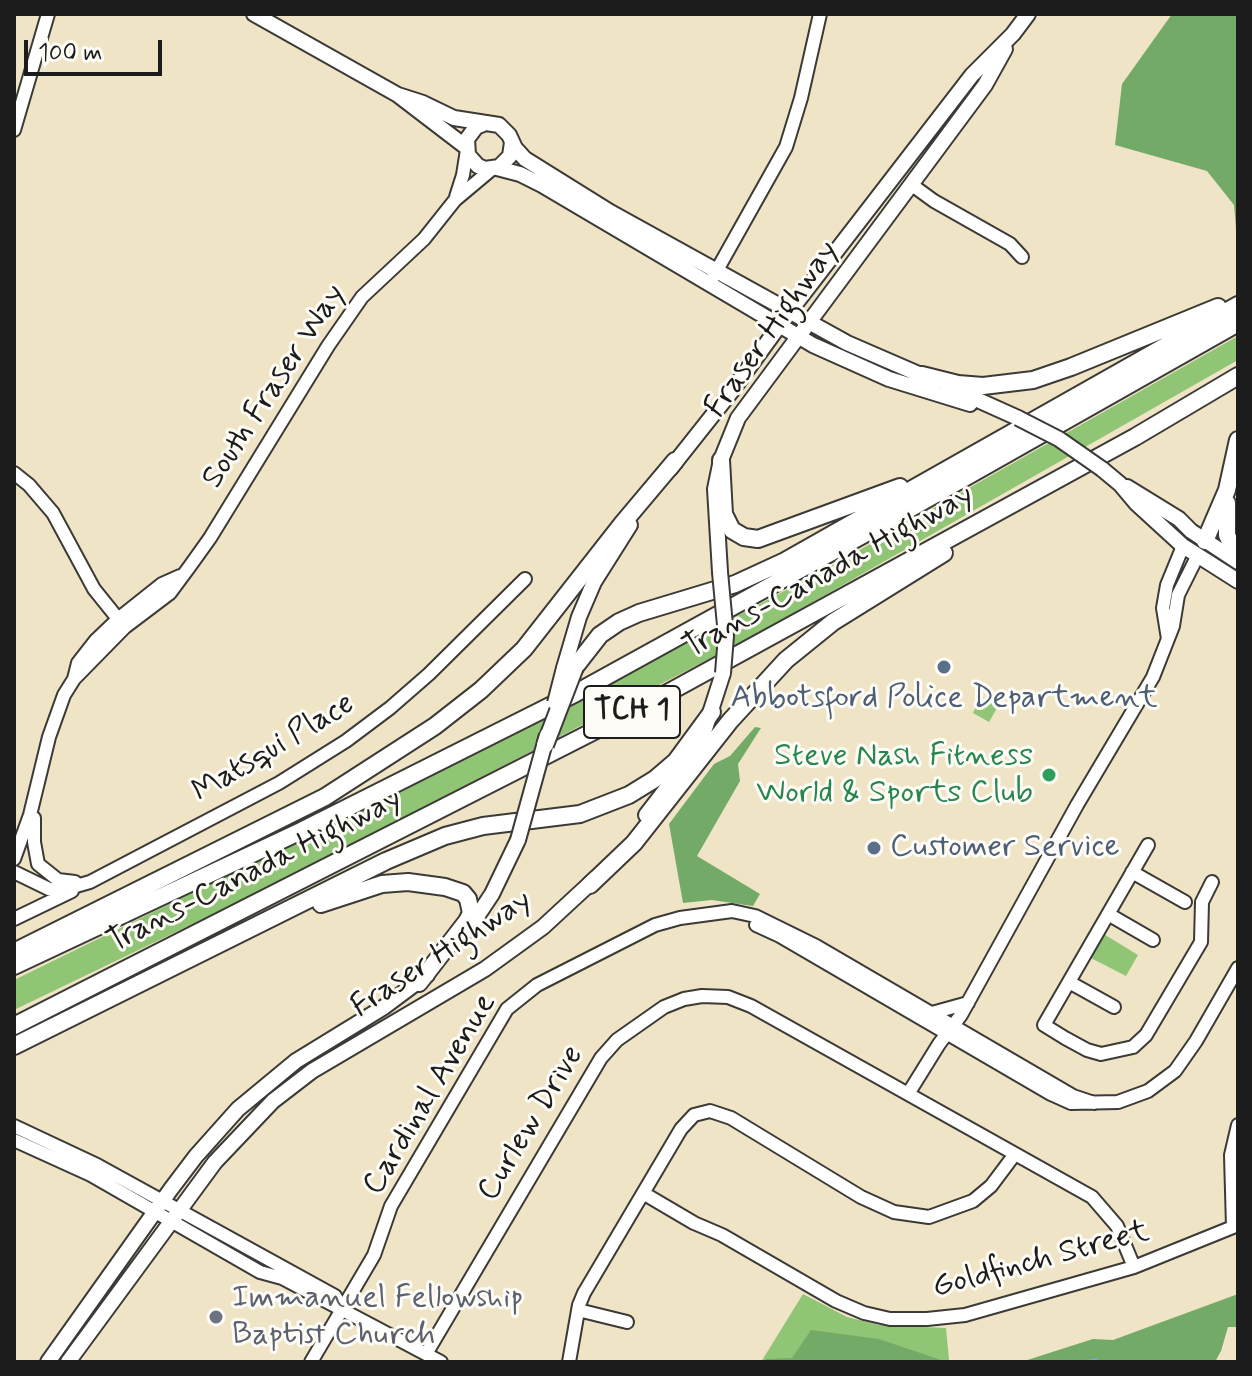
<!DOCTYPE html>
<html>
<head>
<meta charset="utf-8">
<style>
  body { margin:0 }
  #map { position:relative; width:1252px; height:1376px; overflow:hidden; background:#efe4c6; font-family:Mynerve,sans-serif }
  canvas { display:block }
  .frame { position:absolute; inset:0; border:16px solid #1c1c1c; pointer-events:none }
  .scale { position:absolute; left:24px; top:40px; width:138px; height:36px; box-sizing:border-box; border:4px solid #1c1c1c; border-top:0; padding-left:10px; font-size:24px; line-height:28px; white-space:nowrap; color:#1c1c1c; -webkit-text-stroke:6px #fdfcf7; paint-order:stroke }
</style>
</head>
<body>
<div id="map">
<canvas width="1252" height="1376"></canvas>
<div class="frame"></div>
<div class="scale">100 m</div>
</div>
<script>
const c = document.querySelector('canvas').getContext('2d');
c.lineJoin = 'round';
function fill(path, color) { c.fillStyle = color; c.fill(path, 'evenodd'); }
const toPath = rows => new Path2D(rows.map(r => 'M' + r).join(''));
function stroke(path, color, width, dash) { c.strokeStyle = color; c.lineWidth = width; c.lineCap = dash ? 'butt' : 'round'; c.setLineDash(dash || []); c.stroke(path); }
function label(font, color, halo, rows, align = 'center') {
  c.font = font + ' Mynerve,sans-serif'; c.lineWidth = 6; c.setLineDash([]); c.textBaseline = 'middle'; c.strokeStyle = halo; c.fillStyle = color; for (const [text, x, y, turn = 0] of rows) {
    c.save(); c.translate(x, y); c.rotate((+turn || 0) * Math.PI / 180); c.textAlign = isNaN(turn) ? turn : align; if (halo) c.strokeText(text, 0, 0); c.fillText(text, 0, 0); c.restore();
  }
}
fill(toPath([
  [1238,336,1238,360,755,635,290,877,14,1010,14,980,272,854,572,703,824,570],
  [991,695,1001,701,989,722,973,713,977,705],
  [1102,933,1138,955,1126,976,1089,957],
  [803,1294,847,1317,879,1325,946,1328,949,1360,954,1362,761,1362]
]), '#91c576');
fill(toPath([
  [1172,14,1238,14,1238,252,1234,205,1207,171,1115,145,1122,84],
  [755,727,761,728,738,764,740,781,697,856,760,894,753,906,712,900,683,903,669,824,714,764,730,756],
  [1238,1294,1238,1327,1228,1327,1221,1351,1215,1362,1021,1362,1093,1339,1113,1340],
  [811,1330,879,1339,947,1362,764,1362,766,1359,792,1358]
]), '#74aa67');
stroke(toPath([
  [1085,1362,1096,1360]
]), '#72afe4', 3);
const minor = toPath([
  [14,130,48,14],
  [912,185,934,201,1010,244,1022,257],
  [456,197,463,175,467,150],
  [712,279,786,147,801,98,820,14],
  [14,473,29,485,53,513,94,589,123,625],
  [1168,639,1163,608,1167,585,1183,546],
  [74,679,125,627,170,593,190,566,210,538,328,346,362,297,424,239,455,200,492,169],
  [34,818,34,842,38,864,58,880,75,882],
  [1148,845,1044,1025,1065,1038,1087,1050,1101,1054,1133,1047,1146,1035,1201,942,1202,902,1212,882],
  [14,859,30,815,49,737,64,695,74,679,78,663,96,640,118,619,162,584,180,576],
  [14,872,49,889,62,890,90,882,279,783,346,741,390,708,429,674,525,579],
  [1132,872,1185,902],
  [1108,914,1153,940],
  [14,919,72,891],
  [756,925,780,936,1051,1094,1071,1103,1118,1102,1148,1091,1175,1071,1196,1041,1238,968],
  [1069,982,1114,1007],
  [932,1013,968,1003],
  [908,1094,939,1044,961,1015,1077,805,1153,677,1173,626,1178,595,1197,557],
  [14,1126,97,1165,335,1296,343,1310],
  [14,1140,91,1175,260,1272,282,1278,441,1362],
  [643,1193,694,1223,722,1235,836,1301,864,1313,890,1319,927,1319,965,1315,1134,1267,1238,1225],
  [1233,1227,1231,1155,1238,1125],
  [578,1310,627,1322],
  [426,1354,601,1058,617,1040,664,1007,684,999,702,996,728,997,751,1006,1092,1197,1117,1226,1134,1267],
  [311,1362,374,1255,391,1206,507,1009,537,985,655,925,680,918,732,911,755,916,816,946,1073,1096,1094,1103],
  [569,1362,579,1305,584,1293,681,1129,694,1115,710,1111,731,1118,861,1197,894,1212,929,1217,973,1201,991,1186,1015,1154]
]);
const major = toPath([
  [254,14,398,95,466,147],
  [398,95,423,103,454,118,499,125,509,135,515,148,525,159,610,212,847,343,930,379],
  [483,124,476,127,467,139,468,155,478,166,485,169,499,167,510,156,512,142],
  [497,168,520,174,542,185,813,345,889,379,970,404],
  [949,387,1018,418],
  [670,469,731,392,790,311,972,75,1013,34,1028,14],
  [1102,469,1120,484,1136,503,1183,546,1238,581],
  [1127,487,1179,519,1191,531,1238,562],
  [720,572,715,489,721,460,738,418,985,85,1005,49],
  [564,668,579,617,594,582,630,525],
  [646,815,693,754,703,735,723,673],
  [468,930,492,894,518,840],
  [48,1362,171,1189,196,1156,238,1109,296,1061,384,1007,427,975],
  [68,1362,215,1162,273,1101,312,1071,485,969,543,927,596,878]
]);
const highway = toPath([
  [922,375,958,384,983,386,1033,380,1071,367,1218,307],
  [721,460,724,514,732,530,744,537,758,539,900,487],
  [1227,503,1227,535,1238,559],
  [1205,541,1227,490,1238,440],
  [575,667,600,635,619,622,639,613,735,584,785,561,1238,305],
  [590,885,634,843,730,721,786,660,833,622,944,553],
  [321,904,382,884,408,882,445,887,463,893,468,899,471,913,467,921,419,983],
  [14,952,325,797,435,726,481,690,524,649,622,524,675,461],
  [14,966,301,831,576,693,890,520,1238,323],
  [14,1026,651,702,1135,437,1238,376],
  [14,1046,386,861,445,836,483,826,580,814,629,795,655,779,676,761,712,712]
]);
stroke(minor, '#3c3a36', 16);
stroke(major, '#3c3a36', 18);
stroke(highway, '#3c3a36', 20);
stroke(minor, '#fff', 12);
stroke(major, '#fff', 14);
stroke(highway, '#fff', 16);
const majorBridge = toPath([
  [1018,418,1059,439,1102,469],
  [720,572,726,636,723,673],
  [555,703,564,668],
  [518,840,547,735]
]);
const highwayBridge = toPath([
  [545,745,575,667]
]);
stroke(majorBridge, '#3c3a36', 18, []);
stroke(highwayBridge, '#3c3a36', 20, []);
stroke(majorBridge, '#fff', 14);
stroke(highwayBridge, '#fff', 16);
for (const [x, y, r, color] of [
  [944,667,8,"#5c6f8a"],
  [1049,775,8,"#2e9e5b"],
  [874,848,8,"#5c6f8a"],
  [216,1317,8,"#6b7280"]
]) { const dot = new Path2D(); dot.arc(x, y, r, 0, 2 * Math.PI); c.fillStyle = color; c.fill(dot); stroke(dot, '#fdfcf7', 3); }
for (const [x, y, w] of [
  [632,712,96]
]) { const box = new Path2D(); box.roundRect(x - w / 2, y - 26, w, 52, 6); c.fillStyle = '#fdfcf7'; c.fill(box); stroke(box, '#1c1c1c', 2); }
label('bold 30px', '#1c1c1c', null, [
  ["TCH 1",632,712]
]);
label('32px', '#1c1c1c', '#fdfcf7', [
  ["Fraser Highway",773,330,-55],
  ["South Fraser Way",275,387,-57],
  ["Trans-Canada Highway",829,573,-29],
  ["Matsqui Place",274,749,-31],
  ["Trans-Canada Highway",255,872,-27],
  ["Fraser Highway",442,955,-33],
  ["Cardinal Avenue",431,1095,-59],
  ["Curlew Drive",532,1124,-59],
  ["Goldfinch Street",1041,1261,-15]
]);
label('32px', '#4e5e75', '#fdfcf7', [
  ["Abbotsford Police Department",944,699],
  ["Customer Service",890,848,"left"]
]);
label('32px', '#27864d', '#fdfcf7', [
  ["Steve Nash Fitness",1033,757],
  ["World & Sports Club",1033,794]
], 'right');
label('32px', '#5b616d', '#fdfcf7', [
  ["Immanuel Fellowship",232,1299],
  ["Baptist Church",232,1336]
], 'left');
</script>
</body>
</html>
